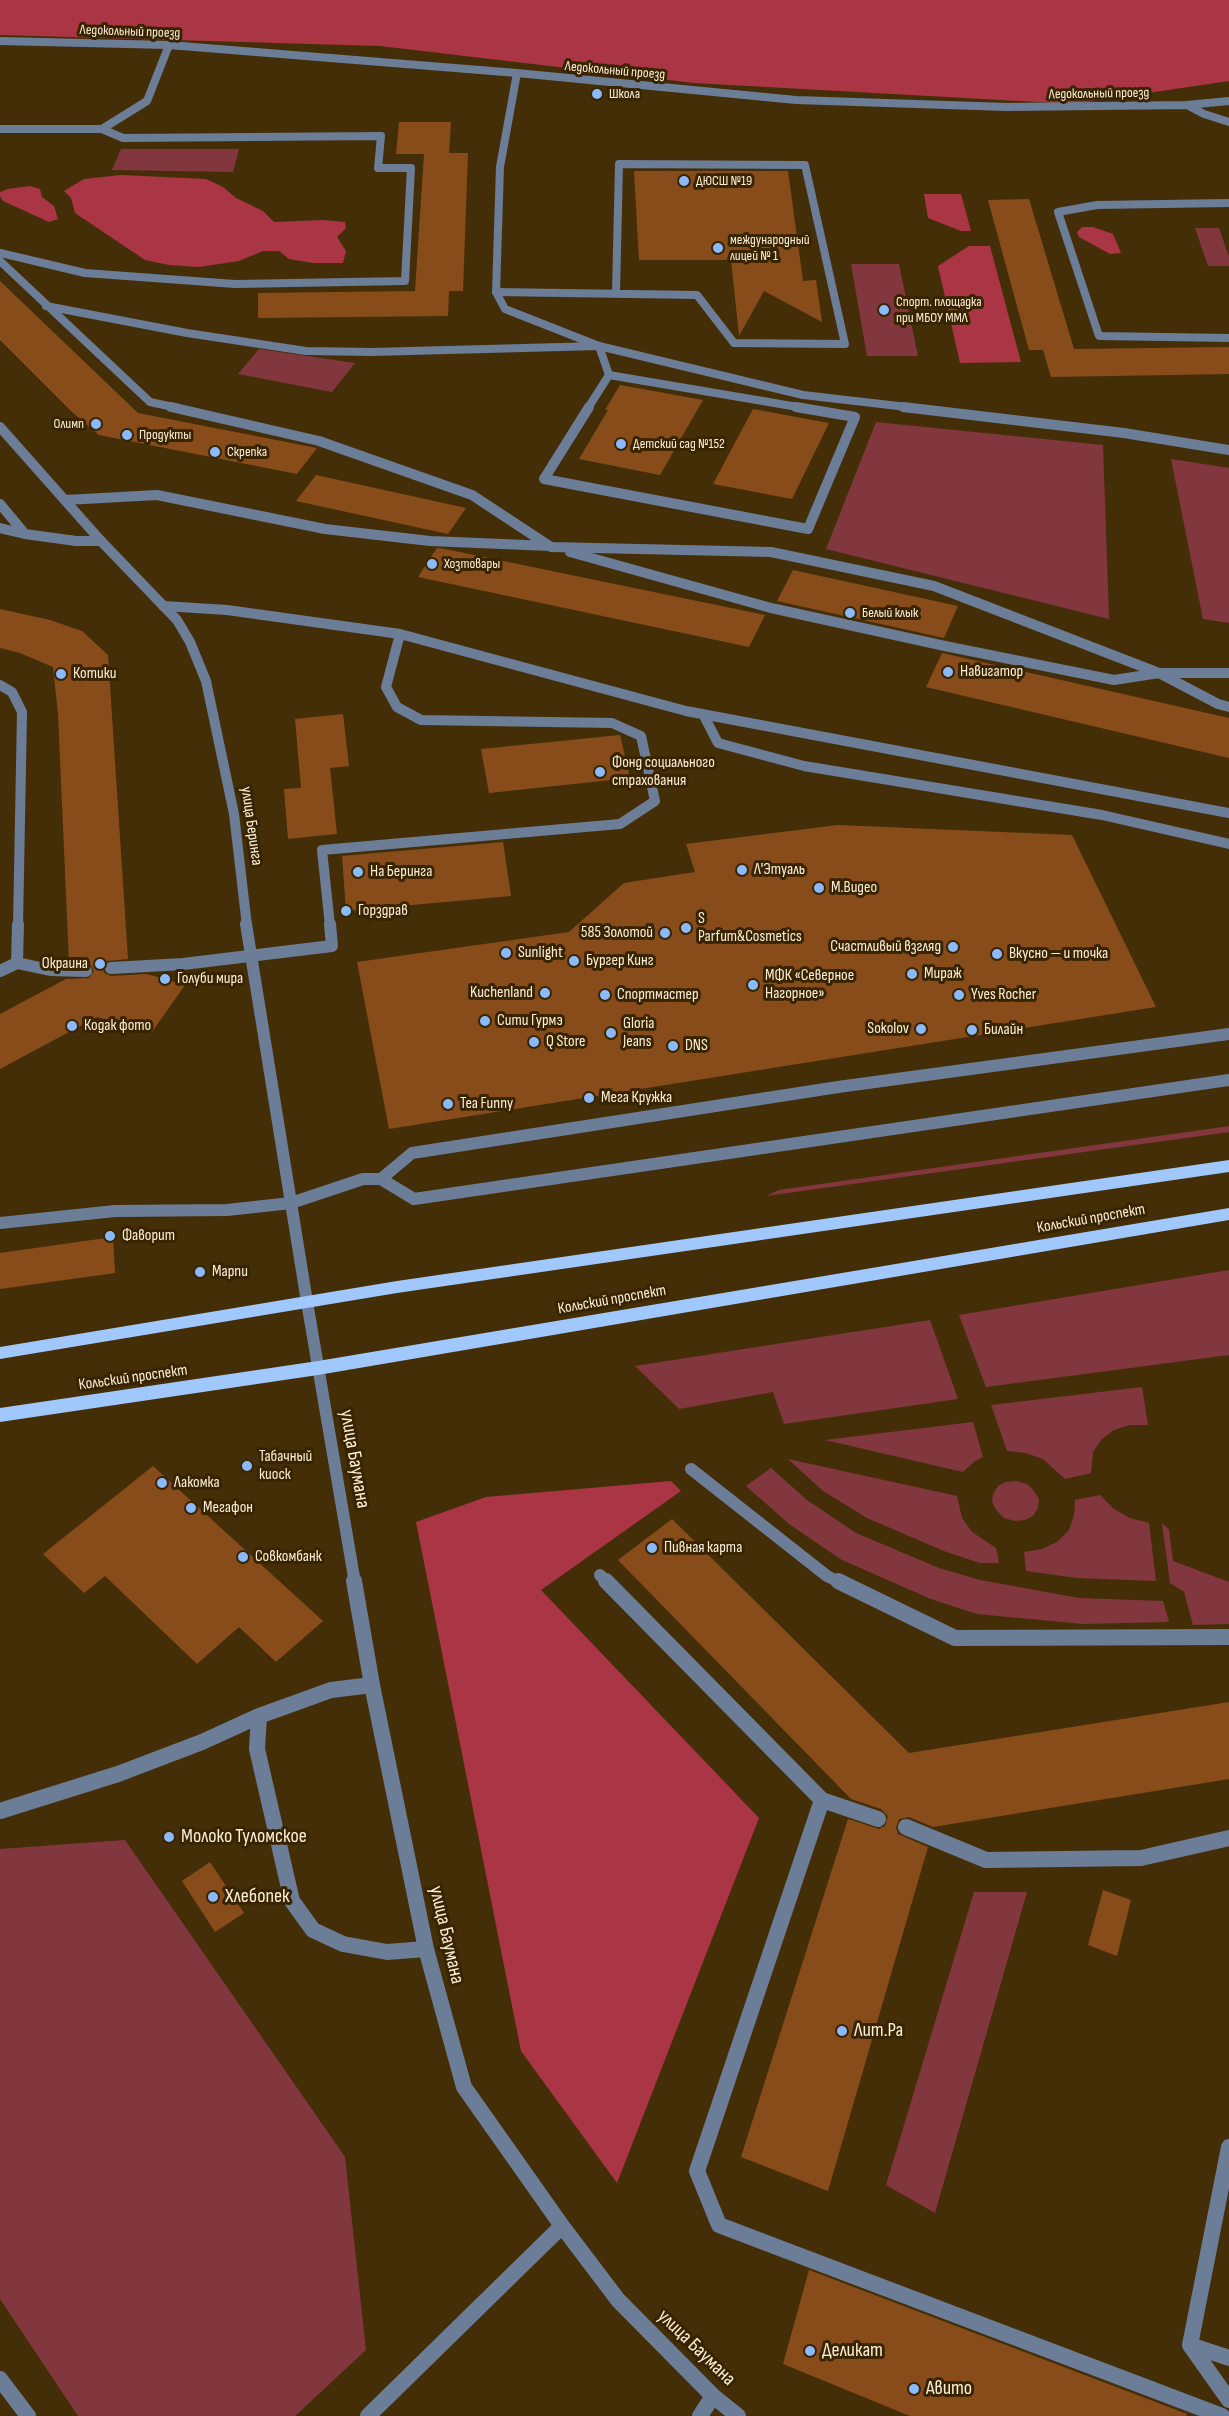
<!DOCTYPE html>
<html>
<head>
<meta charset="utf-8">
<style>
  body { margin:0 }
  canvas { display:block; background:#442e08 }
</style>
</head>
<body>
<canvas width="1229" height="2416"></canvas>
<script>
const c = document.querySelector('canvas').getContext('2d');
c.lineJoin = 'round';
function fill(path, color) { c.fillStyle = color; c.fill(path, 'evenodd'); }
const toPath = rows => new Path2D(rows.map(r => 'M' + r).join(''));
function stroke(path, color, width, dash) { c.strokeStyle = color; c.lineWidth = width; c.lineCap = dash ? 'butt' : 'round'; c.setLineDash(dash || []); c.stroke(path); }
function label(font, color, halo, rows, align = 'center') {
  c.font = font + ' "Sofia Sans Condensed",sans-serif'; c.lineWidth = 6; c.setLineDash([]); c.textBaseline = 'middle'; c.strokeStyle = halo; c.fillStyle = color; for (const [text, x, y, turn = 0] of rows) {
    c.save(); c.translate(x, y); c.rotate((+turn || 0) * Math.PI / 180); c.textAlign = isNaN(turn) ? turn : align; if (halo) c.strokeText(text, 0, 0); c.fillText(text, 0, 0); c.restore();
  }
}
fill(toPath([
  [121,149,239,149,233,172,112,170],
  [1195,228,1219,228,1229,257,1229,266,1208,266],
  [851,264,899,264,918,356,867,356],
  [259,349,355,363,332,392,238,374],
  [876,422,1103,445,1109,619,826,549],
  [1171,459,1229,468,1229,623,1203,619],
  [1229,1126,1229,1132,766,1196,779,1190],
  [1229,1270,1229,1355,986,1387,959,1315],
  [930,1320,958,1399,784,1424,773,1392,679,1409,635,1366],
  [1142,1387,1148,1425,1130,1425,1114,1430,1102,1439,1093,1452,1091,1473,1065,1479,1043,1459,1026,1453,1007,1451,991,1405],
  [973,1422,983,1457,975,1461,963,1472,825,1440],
  [788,1459,957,1496,962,1518,972,1532,996,1548,999,1563,980,1563,944,1551,867,1518,823,1491],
  [771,1468,807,1500,856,1533,939,1568,980,1580,1079,1598,1163,1601,1169,1622,1083,1624,977,1614,931,1599,842,1560,789,1524,746,1486],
  [1016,1481,1027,1484,1034,1491,1039,1499,1038,1508,1033,1516,1025,1520,1015,1521,1004,1518,997,1511,992,1502,993,1494,998,1486,1006,1482],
  [1100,1495,1114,1509,1130,1518,1149,1523,1156,1581,1077,1578,1026,1571,1024,1552,1042,1549,1057,1542,1069,1530,1074,1515,1075,1500],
  [1162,1523,1169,1530,1173,1561,1229,1582,1229,1624,1193,1625,1184,1592,1170,1583],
  [125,1840,345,2157,366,2350,295,2416,78,2416,0,2299,0,1849],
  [974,1892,1027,1892,935,2213,886,2185]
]), '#82363e');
fill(toPath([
  [0,0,1229,0,1229,81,1073,104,694,83,380,46,0,35],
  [121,175,206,179,223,187,236,198,263,211,274,222,323,220,345,222,346,228,337,237,346,251,343,263,313,263,289,259,279,251,263,251,239,261,199,267,169,265,145,260,75,213,71,198,64,191,84,179],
  [30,186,40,189,42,197,54,206,58,219,49,222,3,201,0,196,0,192,8,189],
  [924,194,961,194,971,231,961,231,928,218],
  [1082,227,1093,227,1113,234,1121,253,1110,254,1079,237,1077,232],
  [969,246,990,246,1021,362,960,363,938,266],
  [671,1481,681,1491,541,1590,759,1818,617,2183,521,2051,416,1522,486,1497]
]), '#aa3545');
fill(toPath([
  [399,122,451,122,449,153,468,153,463,291,449,291,448,316,258,318,258,293,415,291,424,154,396,154],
  [634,171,788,171,803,281,816,280,822,322,764,291,739,336,731,260,639,260],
  [1029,199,1074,349,1229,347,1229,374,1051,377,1043,350,1029,350,988,200],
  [0,281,138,413,317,448,297,474,99,435,72,412,0,340],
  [620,385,703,400,660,475,579,459,608,410,605,410],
  [753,409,829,423,792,499,713,484],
  [316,475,466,508,448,534,296,501],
  [437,548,445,549,765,615,749,647,418,577],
  [793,570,958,606,944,638,777,601],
  [0,609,50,620,82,631,108,655,128,959,107,961,103,969,104,973,111,976,147,974,185,985,152,1032,97,1017,0,1069,0,1014,66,979,89,978,94,971,90,964,69,962,58,714,53,667,20,653,0,648],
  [942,653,1229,718,1229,758,926,687],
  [343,714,349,766,330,768,337,834,288,839,284,789,301,788,295,719],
  [620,735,630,778,489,793,481,749],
  [838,825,1072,835,1156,1007,389,1129,357,962,569,932,624,883,695,872,686,844],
  [503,842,511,896,346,911,342,856],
  [113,1237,115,1273,0,1289,0,1253],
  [153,1466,323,1621,276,1662,239,1627,197,1664,105,1576,84,1593,43,1554],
  [672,1519,909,1753,1229,1702,1229,1779,933,1827,909,1817,899,1819,896,1828,898,1834,928,1847,828,2191,741,2157,848,1819,879,1829,885,1826,888,1816,881,1809,851,1799,618,1560],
  [210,1862,244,1913,215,1932,182,1881],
  [1103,1890,1131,1900,1117,1956,1088,1945],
  [809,2270,1187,2414,1186,2416,910,2416,783,2364]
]), '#874c1a');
stroke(toPath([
  [0,129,102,129],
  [1229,203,1097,205,1058,212,1099,336,1229,338],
  [0,253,85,273,235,284,405,281,411,168,378,168,381,136,123,138,102,129,147,101,169,45],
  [0,261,150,402,178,408],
  [496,292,697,295,734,343,845,344,805,165,619,164,616,293],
  [46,306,187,333,306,351,372,352,599,346,609,375],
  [609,375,804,408],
  [588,408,609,375]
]), '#6b7d97', 8);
stroke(toPath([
  [171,407,319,441,472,495,551,547,771,552,934,586,1159,673,1229,673],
  [589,407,544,479,808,529,855,417,796,407],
  [65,500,157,495,325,529,430,541,550,546],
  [0,504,25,534,76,541,101,541],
  [0,528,25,534],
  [570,552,771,608,945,646,1114,680,1159,673,1218,704,1229,707],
  [163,606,227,610,400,634,686,711,1229,813],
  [0,685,12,692,22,712,18,926],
  [703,714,718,743,804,766,1102,815,1229,844],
  [330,926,322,850,620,824,655,801,641,736,612,723,421,720,397,707,386,687,400,634]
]), '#6b7d97', 10);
stroke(toPath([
  [17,963,50,970,86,971],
  [111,968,183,964,332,946,330,924],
  [0,971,17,963,18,924],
  [381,1179,412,1153,838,1087,1229,1034],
  [0,1223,115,1211,227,1210,291,1203,363,1179,381,1179,414,1199,1229,1080],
  [691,1469,827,1576,841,1583],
  [600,1575,608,1583]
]), '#6b7d97', 12);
stroke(toPath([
  [606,1581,822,1800],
  [838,1581,955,1638,1229,1637],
  [259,1716,257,1749,292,1901,313,1930,343,1944,387,1952,426,1949],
  [0,1811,118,1774,202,1742,259,1716,331,1690,372,1685],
  [878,1819,822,1800,697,2171,719,2225,1222,2416],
  [906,1827,986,1860,1141,1858,1229,1838],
  [1229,2147,1190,2345,1229,2400],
  [1190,2345,1229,2358],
  [0,2379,28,2416],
  [368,2416,562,2226],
  [700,2416,713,2396]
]), '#6b7d97', 16);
stroke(toPath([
  [0,41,169,45,517,73,796,100,1007,107,1187,105,1229,101],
  [517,73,500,167,496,292,505,309,599,346,803,395,916,408],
  [1187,105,1204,114,1229,122]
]), '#6b7d97', 8);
stroke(toPath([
  [903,407,1124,433,1229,450],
  [0,427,101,541,177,620,190,642,206,681,234,814,247,926]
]), '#6b7d97', 10);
stroke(toPath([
  [246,924,307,1302]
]), '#6b7d97', 12);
stroke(toPath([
  [307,1302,355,1583]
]), '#6b7d97', 12);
stroke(toPath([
  [354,1581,372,1685,426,1949,464,2087,562,2226,618,2300,713,2396,738,2416]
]), '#6b7d97', 16);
fill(toPath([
  [1229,1160,1229,1172,397,1293,0,1359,0,1347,397,1281,1229,1160],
  [1229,1208,1229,1220,318,1375,0,1422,0,1408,318,1361,1229,1208]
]), '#a1c8fc');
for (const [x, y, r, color] of [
  [597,94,6,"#8abafc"],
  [684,181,6,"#8abafc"],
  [718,248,6,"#8abafc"],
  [884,310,6,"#8abafc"],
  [96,424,6,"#8abafc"],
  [127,435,6,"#8abafc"],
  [621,444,6,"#8abafc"],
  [215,452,6,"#8abafc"],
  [432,564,6,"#8abafc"],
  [850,613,6,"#8abafc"],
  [948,672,6,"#8abafc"],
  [61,674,6,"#8abafc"],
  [600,772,6,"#8abafc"],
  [742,870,6,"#8abafc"],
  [358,872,6,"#8abafc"],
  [819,888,6,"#8abafc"],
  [346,911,6,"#8abafc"],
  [686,928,6,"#8abafc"],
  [665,933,6,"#8abafc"],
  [953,947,6,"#8abafc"],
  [506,953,6,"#8abafc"],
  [997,954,6,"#8abafc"],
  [574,961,6,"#8abafc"],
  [100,964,6,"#8abafc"],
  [912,974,6,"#8abafc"],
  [165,979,6,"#8abafc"],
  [753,985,6,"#8abafc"],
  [545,993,6,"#8abafc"],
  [605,995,6,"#8abafc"],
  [959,995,6,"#8abafc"],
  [485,1021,6,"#8abafc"],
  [72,1026,6,"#8abafc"],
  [921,1029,6,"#8abafc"],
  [972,1030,6,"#8abafc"],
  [611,1033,6,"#8abafc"],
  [534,1042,6,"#8abafc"],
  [673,1046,6,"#8abafc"],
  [589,1098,6,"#8abafc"],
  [448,1104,6,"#8abafc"],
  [110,1236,6,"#8abafc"],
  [200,1272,6,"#8abafc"],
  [247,1466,6,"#8abafc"],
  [162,1483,6,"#8abafc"],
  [191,1508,6,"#8abafc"],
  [652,1548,6,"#8abafc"],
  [243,1557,6,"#8abafc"],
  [169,1837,6,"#8abafc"],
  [213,1897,6,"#8abafc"],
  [842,2031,6,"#8abafc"],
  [810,2351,6,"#8abafc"],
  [914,2389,6,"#8abafc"]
]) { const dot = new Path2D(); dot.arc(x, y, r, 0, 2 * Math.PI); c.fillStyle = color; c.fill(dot); stroke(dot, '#392400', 2); }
label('14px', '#fceeda', '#392400', [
  ["Ледокольный проезд",130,32,2],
  ["Ледокольный проезд",615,71,5],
  ["Ледокольный проезд",1099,94,-1]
]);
label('14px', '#fceeda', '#392400', [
  ["Школа",609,94],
  ["ДЮСШ №19",696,181],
  ["международный",730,240],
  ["лицей № 1",730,256],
  ["Спорт. площадка",896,302],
  ["при МБОУ ММЛ",896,318],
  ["Олимп",84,424,"right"],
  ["Продукты",139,435],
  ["Детский сад №152",633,444],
  ["Скрепка",227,452],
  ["Хозтовары",444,564],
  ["Белый клык",862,613]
], 'left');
label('16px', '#fceeda', '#392400', [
  ["Навигатор",960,672],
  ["Котики",73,674],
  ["Фонд социального",612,763],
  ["страхования",612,781],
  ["Л'Этуаль",754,870],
  ["На Беринга",370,872],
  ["М.Видео",831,888],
  ["Горздрав",358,911],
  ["S",698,919],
  ["Parfum&Cosmetics",698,937],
  ["585 Золотой",653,933,"right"],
  ["Счастливый взгляд",941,947,"right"],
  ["Sunlight",518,953],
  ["Вкусно — и точка",1009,954],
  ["Бургер Кинг",586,961],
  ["Окраина",88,964,"right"],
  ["Мираж",924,974],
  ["МФК «Северное",765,976],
  ["Нагорное»",765,994],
  ["Голуби мира",177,979],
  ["Kuchenland",533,993,"right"],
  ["Спортмастер",617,995],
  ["Yves Rocher",971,995],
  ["Сити Гурмэ",497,1021],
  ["Gloria",623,1024],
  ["Jeans",623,1042],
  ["Кодак фото",84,1026],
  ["Sokolov",909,1029,"right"],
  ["Билайн",984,1030],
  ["Q Store",546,1042],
  ["DNS",685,1046],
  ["Мега Кружка",601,1098],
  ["Tea Funny",460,1104],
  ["Фаворит",122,1236],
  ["Марпи",212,1272],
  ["Табачный",259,1457],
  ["киоск",259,1475],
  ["Лакомка",174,1483],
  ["Мегафон",203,1508],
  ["Пивная карта",664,1548],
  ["Совкомбанк",255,1557]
], 'left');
label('16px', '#fceeda', '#392400', [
  ["улица Беринга",251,826,82],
  ["Кольский проспект",1091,1219,-10],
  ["Кольский проспект",612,1300,-10],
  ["Кольский проспект",133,1378,-8]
]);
label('20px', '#fceeda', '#392400', [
  ["улица Баумана",354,1459,80],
  ["улица Баумана",446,1935,77],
  ["улица Баумана",696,2348,44]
]);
label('20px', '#fceeda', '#392400', [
  ["Молоко Туломское",181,1837],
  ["Хлебопек",225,1897],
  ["Лит.Ра",854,2031],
  ["Деликат",822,2351],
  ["Авито",926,2389]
], 'left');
</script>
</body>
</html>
